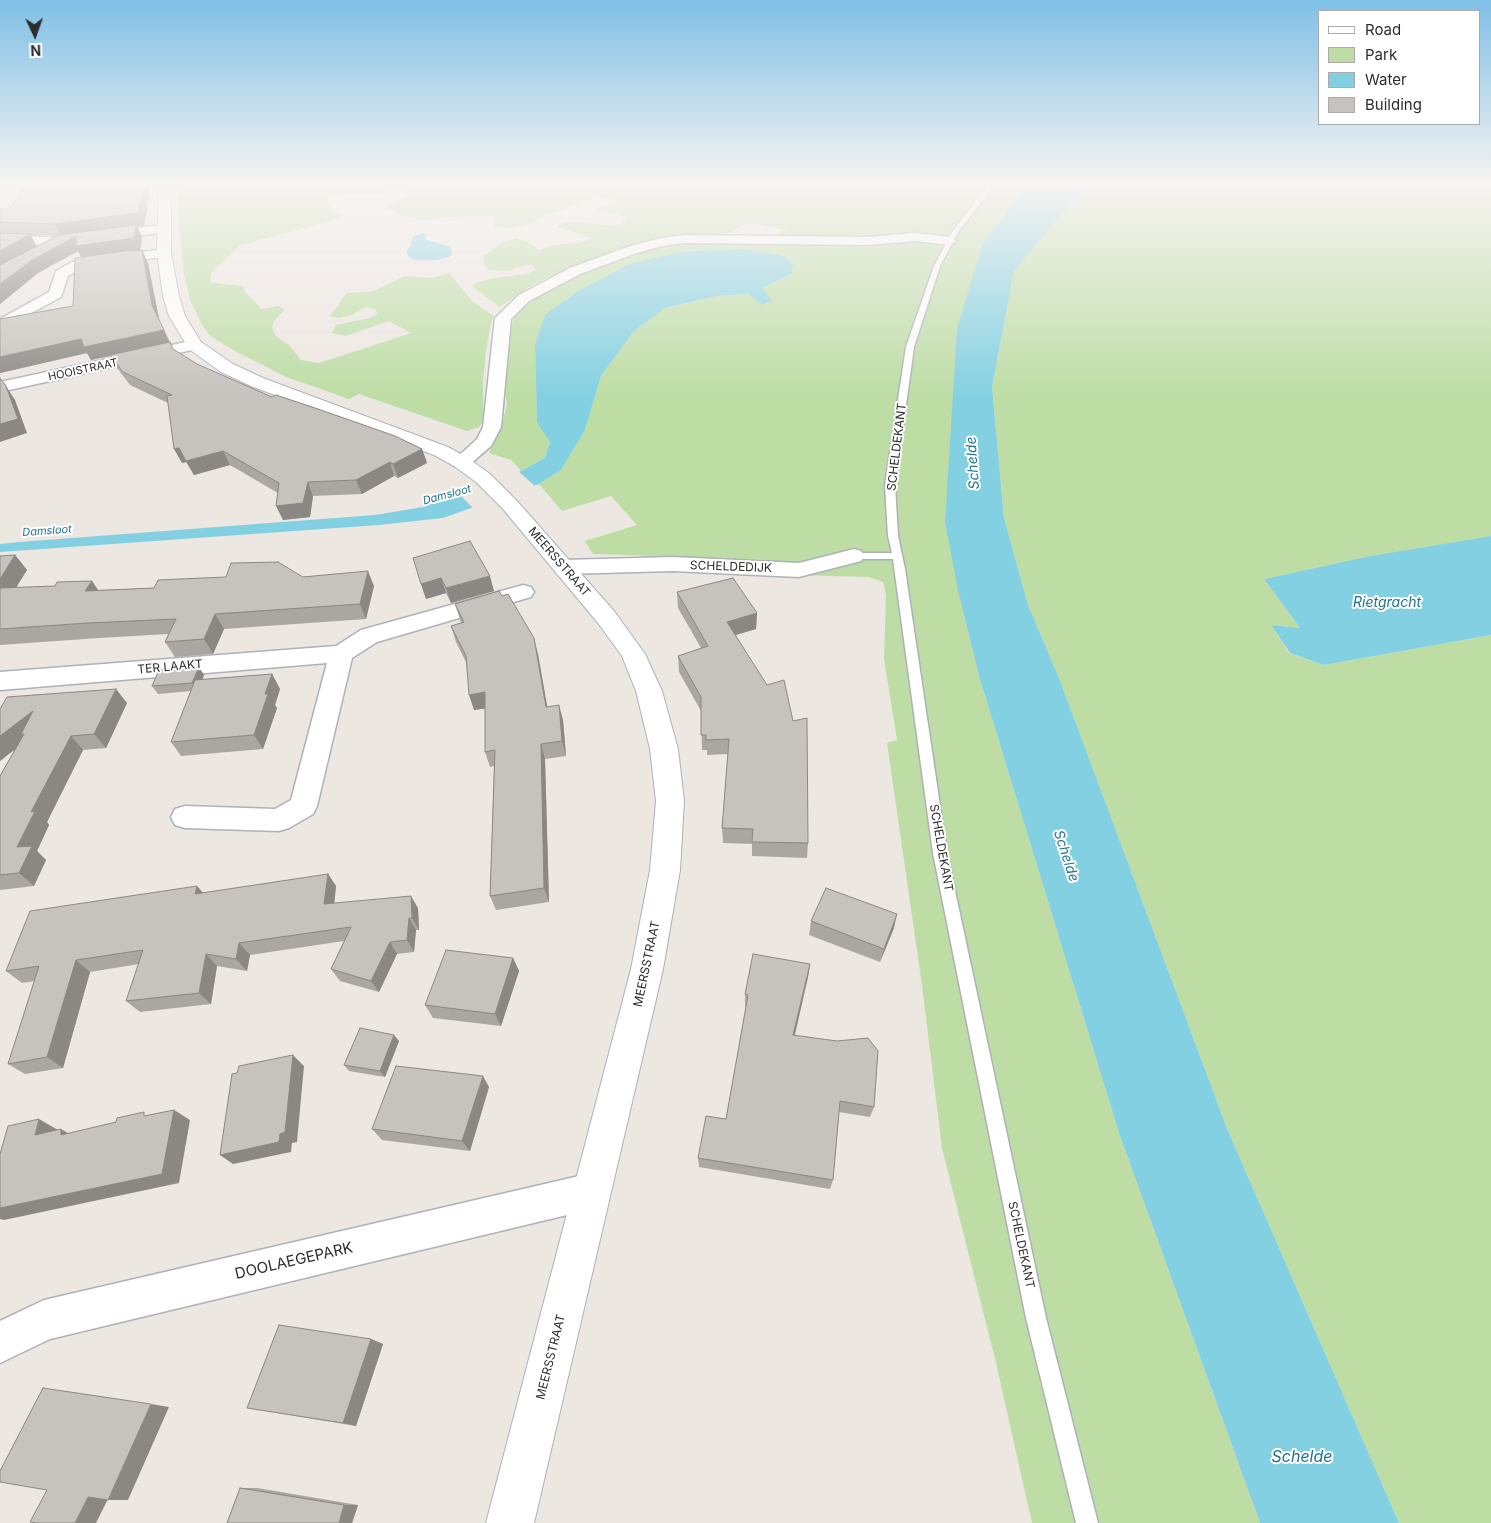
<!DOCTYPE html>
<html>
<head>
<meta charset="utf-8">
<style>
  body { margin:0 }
  #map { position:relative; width:1491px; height:1523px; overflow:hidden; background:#ede7e2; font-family:Inter,sans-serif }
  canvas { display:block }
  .legend { position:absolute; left:1318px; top:10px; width:162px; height:115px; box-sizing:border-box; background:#fff; border:1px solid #ababab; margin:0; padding:6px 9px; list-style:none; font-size:15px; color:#2d2d2d }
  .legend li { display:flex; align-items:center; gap:10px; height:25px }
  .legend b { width:25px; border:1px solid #ababab }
  .north { position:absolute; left:10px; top:10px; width:50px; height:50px; -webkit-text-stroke:4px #fff; paint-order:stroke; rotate:177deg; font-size:14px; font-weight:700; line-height:20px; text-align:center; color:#2d2d2d }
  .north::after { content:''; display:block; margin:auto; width:18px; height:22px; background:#2d2d2d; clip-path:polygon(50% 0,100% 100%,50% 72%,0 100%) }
</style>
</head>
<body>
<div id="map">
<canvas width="1491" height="1523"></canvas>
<ul class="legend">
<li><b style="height:6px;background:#fff"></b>Road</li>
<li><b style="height:14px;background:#bddda5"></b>Park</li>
<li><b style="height:14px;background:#82d0e2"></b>Water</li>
<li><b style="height:14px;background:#c6c2bd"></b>Building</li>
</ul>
<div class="north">N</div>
</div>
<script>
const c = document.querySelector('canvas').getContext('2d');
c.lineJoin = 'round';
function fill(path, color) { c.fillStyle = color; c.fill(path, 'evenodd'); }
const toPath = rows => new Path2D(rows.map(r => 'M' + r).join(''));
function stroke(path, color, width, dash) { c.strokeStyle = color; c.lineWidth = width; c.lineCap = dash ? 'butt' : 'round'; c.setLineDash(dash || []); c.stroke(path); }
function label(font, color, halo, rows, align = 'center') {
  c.font = font + ' Inter,sans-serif'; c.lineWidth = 4; c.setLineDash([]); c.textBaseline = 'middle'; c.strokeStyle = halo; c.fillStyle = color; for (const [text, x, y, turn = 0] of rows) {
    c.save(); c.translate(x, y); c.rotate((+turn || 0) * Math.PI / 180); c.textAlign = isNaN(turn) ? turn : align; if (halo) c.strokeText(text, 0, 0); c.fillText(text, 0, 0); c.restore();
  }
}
fill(toPath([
  [177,184,1028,184,982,245,959,595,979,676,1119,1133,1260,1523,1032,1523,996,1363,942,1148,922,985,887,743,897,740,884,659,886,595,883,582,868,577,796,575,770,560,593,554,585,541,637,525,611,496,562,511,539,484,561,470,585,430,601,376,634,331,665,308,717,296,748,294,791,274,784,256,743,249,685,251,535,345,537,421,550,442,545,458,521,471,511,460,489,453,502,426,507,403,505,391,510,329,516,314,545,290,575,276,599,267,636,253,666,246,693,242,887,237,772,237,773,234,788,230,749,223,723,235,698,234,657,240,616,251,568,268,529,287,500,307,473,287,476,283,489,279,529,273,535,269,533,265,516,267,510,271,489,270,484,264,484,256,501,243,517,238,526,241,538,250,553,245,579,243,593,238,557,227,560,224,576,221,611,226,621,224,626,220,622,215,594,210,621,201,597,197,547,215,529,224,508,228,493,227,496,220,494,216,464,216,422,220,400,215,385,207,410,193,397,188,383,193,343,194,325,200,342,218,241,245,211,273,210,281,214,283,243,286,245,292,262,309,278,306,285,309,274,321,272,328,276,336,289,345,301,360,319,363,411,333,389,321,345,336,332,333,336,325,370,318,377,314,376,310,367,306,352,315,339,318,330,316,347,293,374,291,405,276,432,278,449,273,472,301,494,316,491,323,486,352,483,382,483,421,479,427,467,431,359,394,349,399,286,377,235,351,210,336,202,325,190,300,184,274,179,229],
  [1094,184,1491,184,1491,536,1370,556,1264,579,1300,628,1271,625,1289,653,1324,665,1491,635,1491,1523,1399,1523,1228,1131,1059,678,1028,605,1004,518,992,387,1014,271,1063,211]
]), '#bddda5');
fill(toPath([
  [1028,184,1094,184,1063,212,1014,271,992,387,1004,518,1028,605,1059,678,1228,1131,1399,1523,1260,1523,1119,1133,979,676,959,595,945,522,957,329,982,245],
  [424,233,426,236,425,239,448,246,452,250,452,254,449,257,436,260,416,260,409,257,406,252,411,245,413,236],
  [743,249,784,256,793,264,791,274,762,288,772,300,762,305,748,294,717,296,665,308,634,331,601,376,585,430,561,470,539,484,443,518,379,525,0,552,0,544,19,542,375,515,423,507,521,471,545,458,550,442,537,422,535,345,545,315,578,291,630,264,685,251],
  [1491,536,1491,635,1324,665,1290,653,1271,625,1300,628,1264,579,1370,556]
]), '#82d0e2');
fill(toPath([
  [517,470,536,487,475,510,458,493]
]), '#ede7e2');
const service = toPath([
  [989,184,995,184,958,232,940,266,914,347,895,485,898,536,905,569,947,853,1046,1318,1098,1523,1076,1523,1026,1318,933,853,893,559,854,559,849,556,854,553,892,553,888,536,885,485,906,347,934,266,952,232,989,184]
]);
const minor = toPath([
  [163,225,170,229,168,232,105,240,98,236,105,232,163,225],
  [915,233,950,237,957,241,950,245,915,241,868,245,684,243,662,246,637,253,580,274,529,301,511,319,501,427,491,446,468,466,461,468,454,466,452,462,477,439,483,427,495,318,519,295,570,268,627,247,661,238,684,235,868,237,915,233],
  [0,235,62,238,69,242,67,245,37,259,0,280,0,270,44,245,0,243,0,235],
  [164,249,171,253,169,256,81,269,68,276,61,297,0,330,0,319,49,292,56,271,72,262,164,249],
  [195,340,201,342,203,345,201,348,0,392,0,382,195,340],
  [854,549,861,551,865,556,861,561,799,577,673,571,564,574,556,572,553,567,556,562,564,560,673,557,799,563,854,549],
  [523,585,531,587,534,592,531,597,377,642,352,658,317,806,313,814,289,828,279,831,185,828,175,825,171,817,175,809,185,806,275,809,291,800,327,663,0,690,0,672,336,646,361,630,523,585],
  [592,1173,605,1178,610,1191,605,1204,592,1209,50,1339,0,1363,0,1321,44,1300,592,1173]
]);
const secondary = toPath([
  [159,184,171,184,171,253,179,296,185,316,201,342,233,364,263,378,448,447,468,458,490,474,517,501,614,611,645,654,662,691,678,749,684,801,680,870,663,969,534,1523,486,1523,631,969,650,870,656,801,650,749,636,691,622,656,598,623,503,509,476,482,454,466,434,455,251,386,221,372,189,349,169,316,163,296,157,253,159,184]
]);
stroke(service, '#aeb1b8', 3);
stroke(minor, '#aeb1b8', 3);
stroke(secondary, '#aeb1b8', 2);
fill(service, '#fff');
fill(minor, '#fff');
fill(secondary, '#fff');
fill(toPath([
  [25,184,151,184,144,226,137,226,142,237,140,250,148,263,159,319,173,349,197,364,272,397,422,449,427,463,398,478,394,476,362,494,313,496,310,517,283,520,278,493,230,465,194,475,186,462,182,463,168,403,130,385,117,368,110,356,91,360,87,353,0,373,0,319,73,306,82,257,78,251,38,273,0,304,0,209,10,208,26,186],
  [31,235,39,235,58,236,37,246],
  [15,555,27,570,16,588,55,586,92,581,98,590,154,588,303,577,374,586,366,619,224,629,213,654,175,657,165,642,168,634,99,638,0,645,0,556],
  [413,558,494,591,451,603,446,593,426,599],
  [677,592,757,613,756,629,736,635,808,843,807,858,752,856,752,844,723,843,722,828,728,754,707,755,707,750,702,750,701,711,679,672,678,656,701,648,678,608],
  [455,604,538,654,547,707,563,720,566,756,545,759,549,902,496,910,490,896,494,766,490,767,485,752,485,708,474,710,466,662,456,642,451,626,461,623],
  [272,674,280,689,275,705,277,708,263,749,181,756,171,742,191,691,158,694,152,686,204,675,202,680],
  [127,703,106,748,83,750,47,822,49,825,37,851,46,860,34,886,0,890,0,776,15,749,0,761,0,709],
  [328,874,336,886,334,903,418,908,419,930,416,930,414,952,397,954,379,992,340,981,331,969,344,941,250,955,247,971,217,966,211,1004,140,1012,126,1001,139,964,90,972,63,1068,25,1074,8,1064,35,981,22,983,6,971,203,893],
  [811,921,894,928,880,962,809,935],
  [513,958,519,971,501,1026,433,1018,425,1005],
  [810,964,808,977,795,1035,874,1107,870,1117,839,1112,833,1180,830,1189,699,1167,698,1158,726,1119,746,1007,745,1007,745,994],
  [399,1041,385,1077,349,1071,344,1065],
  [489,1087,470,1151,382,1140,372,1129],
  [371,1339,383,1344,356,1426,247,1408],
  [240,1488,257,1488,358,1505,352,1523,227,1523]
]), '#aaa7a3');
fill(toPath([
  [144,184,151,184,144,226,137,226,142,237,140,250,82,259,78,251,38,273,0,304,0,284,31,261,76,236,136,227,62,236,55,224],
  [30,234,37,247,0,268,0,251],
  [142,250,148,263,159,319,170,343,91,360,87,353,0,373,0,357,152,305],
  [6,386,15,400,27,433,0,442,0,424],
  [179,448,186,462,182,463,174,449],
  [422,449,427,463,398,478,393,464],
  [223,451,230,465,194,475,186,461],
  [390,462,394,476,362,494,356,480],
  [308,482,313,496,310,517,283,520,276,506],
  [15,555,27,570,6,603,0,596,0,579],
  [368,571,374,586,366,619,360,604],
  [490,576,494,591,451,603,446,588],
  [441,578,446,593,426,599,421,584],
  [92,581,102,596,85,591],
  [757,613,756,629,728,637,727,622],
  [215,614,224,629,213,654,204,639],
  [534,638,538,654,550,722,546,707],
  [199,667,204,675,198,691,192,683],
  [272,674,280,689,275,705,277,708,263,749,254,735,265,694],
  [116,689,127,703,106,748,94,734],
  [485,692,490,708,474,710,469,695],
  [559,705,563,720,566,756,562,741],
  [33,711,21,734,27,740,0,761,0,736],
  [71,736,83,750,47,822,49,825,37,851,46,860,34,886,19,873,17,847,31,812],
  [541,744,545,759,549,902,544,888],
  [328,874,336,886,333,917,324,904],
  [197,886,208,898,195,894],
  [411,896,418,908,419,930,412,918],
  [897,914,894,928,880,962,884,949],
  [409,918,416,930,414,952,407,940],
  [390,942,397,954,379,992,371,981],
  [239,943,250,955,247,971,236,959],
  [206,954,217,966,211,1004,199,993],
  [513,958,519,971,501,1026,495,1014],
  [76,960,90,972,63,1068,47,1057],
  [810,964,808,977,792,1046,793,1035],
  [394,1035,399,1041,385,1077,380,1071],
  [293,1055,304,1066,297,1142,292,1143,291,1152,233,1164,220,1155,280,1134],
  [483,1076,489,1087,470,1151,462,1141],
  [174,1110,190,1120,179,1183,4,1220,0,1219,0,1208],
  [39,1119,58,1130,55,1145,35,1135],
  [61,1129,80,1140,61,1135],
  [371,1339,383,1344,356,1426,343,1423],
  [151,1404,169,1407,128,1500,108,1500],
  [88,1497,109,1497,96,1523,75,1523],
  [344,1505,358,1505,352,1523,339,1523]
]), '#8b8884');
const building = toPath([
  [27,184,144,184,138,213,55,224,0,222,0,209,10,208,27,184],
  [136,225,134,238,76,246,76,236,31,261,0,284,0,265,59,235,136,225],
  [0,233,30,234,0,251,0,233],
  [132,250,132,251,142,250,152,305,164,330,84,347,81,339,0,357,0,319,73,306,75,258,132,250],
  [170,342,173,349,197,364,272,397,276,395,318,409,395,436,422,449,393,464,390,462,356,480,308,482,303,503,276,506,279,483,223,451,186,461,179,448,174,449,167,396,172,395,123,372,110,355,170,342],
  [0,378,6,386,18,419,0,424,0,378],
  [470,541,490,576,446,588,441,578,421,584,413,558,470,541],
  [15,555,0,579,0,556,15,555],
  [278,562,303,577,368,571,360,604,215,614,204,639,165,642,176,619,88,623,0,629,0,588,55,586,57,582,92,581,85,591,154,588,158,580,226,577,231,563,278,562],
  [733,578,757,613,727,622,767,685,784,680,793,721,807,718,808,843,752,842,753,829,722,828,729,739,706,740,706,735,701,735,701,697,678,656,708,646,677,592,733,578],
  [499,591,502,596,508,594,534,638,546,707,559,705,562,741,541,744,544,888,490,896,495,750,485,752,485,692,469,695,466,656,451,626,464,622,455,604,499,591],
  [199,667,192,683,152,686,159,670,199,667],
  [272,674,265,694,268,694,254,735,171,742,195,680,272,674],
  [116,689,94,734,71,736,31,812,35,811,17,847,32,846,19,873,0,875,0,776,24,734,21,734,33,711,0,736,0,709,7,697,116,689],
  [328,874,324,904,411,896,412,918,409,918,407,940,390,942,371,981,331,969,351,927,239,943,236,959,206,954,199,993,126,1001,143,950,76,960,47,1057,8,1064,39,966,6,971,30,911,197,886,195,894,328,874],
  [826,888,897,914,884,949,811,921,826,888],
  [446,950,513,958,495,1014,425,1005,446,950],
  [753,954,810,964,793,1035,837,1041,868,1038,878,1051,874,1107,840,1101,833,1180,698,1158,706,1116,726,1119,748,995,745,994,753,954],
  [360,1028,394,1035,380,1071,344,1065,360,1028],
  [293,1055,285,1132,280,1134,279,1142,220,1155,232,1074,237,1073,239,1066,293,1055],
  [396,1066,483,1076,462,1141,372,1129,396,1066],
  [174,1110,162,1174,0,1208,0,1154,8,1126,39,1119,35,1135,61,1129,61,1135,116,1122,117,1118,144,1112,144,1116,174,1110],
  [279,1325,371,1339,343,1423,247,1408,279,1325],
  [43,1388,151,1404,108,1500,88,1497,75,1523,36,1523,30,1522,47,1490,0,1482,0,1471,43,1388],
  [240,1488,344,1505,339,1523,227,1523,240,1488]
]);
fill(building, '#c6c2bd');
stroke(building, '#8b8884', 1);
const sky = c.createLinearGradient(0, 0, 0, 398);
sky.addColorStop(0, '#7fbfe6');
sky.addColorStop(0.46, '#f7f4f2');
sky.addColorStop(1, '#f7f4f200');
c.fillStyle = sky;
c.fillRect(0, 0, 1491, 398);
label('11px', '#2d2d2d', '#fff', [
  ["HOOISTRAAT",83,370,-12]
]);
label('italic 11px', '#1e7391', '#fff', [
  ["Damsloot",447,495,-15],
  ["Damsloot",47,531,-4]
]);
label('12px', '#2d2d2d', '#fff', [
  ["SCHELDEKANT",897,447,-83],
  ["MEERSSTRAAT",559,562,49],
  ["SCHELDEDIJK",731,567,2],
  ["TER LAAKT",170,667,-5],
  ["SCHELDEKANT",941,848,80],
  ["MEERSSTRAAT",647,964,-78],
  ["SCHELDEKANT",1021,1245,78],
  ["MEERSSTRAAT",551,1357,-76]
]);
label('italic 14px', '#1e7391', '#fff', [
  ["Schelde",973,463,-94],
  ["Rietgracht",1387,603],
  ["Schelde",1066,856,72]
]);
label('15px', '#2d2d2d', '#fff', [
  ["DOOLAEGEPARK",294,1261,-13]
]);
label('italic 16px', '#1e7391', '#fff', [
  ["Schelde",1302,1457]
]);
</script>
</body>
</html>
